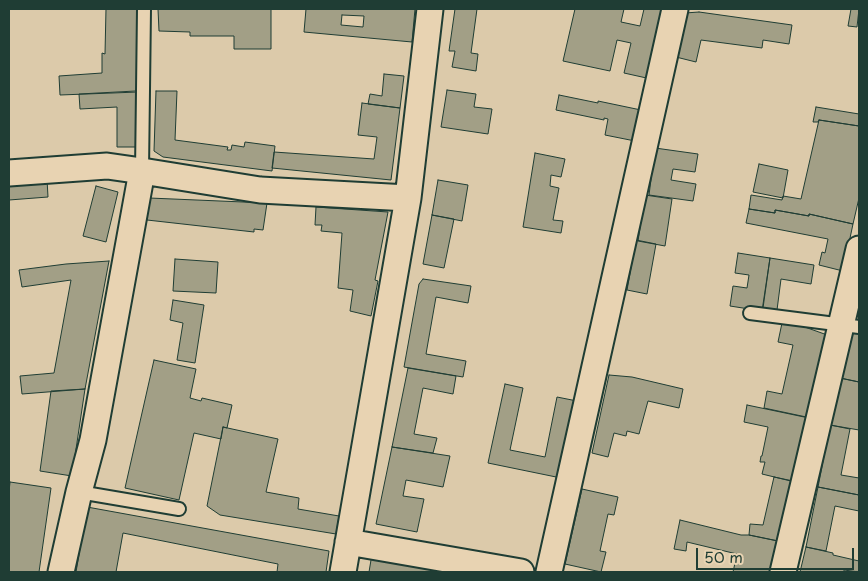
<!DOCTYPE html>
<html>
<head>
<meta charset="utf-8">
<style>
  body { margin:0 }
  #map { position:relative; width:868px; height:581px; overflow:hidden; background:#dccaaa; font-family:"Playpen Sans",sans-serif }
  canvas { display:block }
  .frame { position:absolute; inset:0; border:10px solid #1f3d34; pointer-events:none }
  .scale { position:absolute; left:696px; top:548px; width:158px; height:22px; box-sizing:border-box; border:2px solid #1f3d34; border-top:0; padding-left:6px; font-size:15px; line-height:18px; white-space:nowrap; color:#1f3d34; -webkit-text-stroke:4px #e8d3b2; paint-order:stroke }
</style>
</head>
<body>
<div id="map">
<canvas width="868" height="581"></canvas>
<div class="frame"></div>
<div class="scale">50 m</div>
</div>
<script>
const c = document.querySelector('canvas').getContext('2d');
c.lineJoin = 'round';
function fill(path, color) { c.fillStyle = color; c.fill(path, 'evenodd'); }
const toPath = rows => new Path2D(rows.map(r => 'M' + r).join(''));
function stroke(path, color, width, dash) { c.strokeStyle = color; c.lineWidth = width; c.lineCap = dash ? 'butt' : 'round'; c.setLineDash(dash || []); c.stroke(path); }
const building = toPath([
  [106,9,139,9,138,92,60,95,59,76,102,73,102,53,105,54,106,9],
  [158,9,271,9,271,49,234,49,234,36,190,36,190,32,159,31,158,9],
  [306,9,415,9,412,42,304,32,306,9],
  [342,15,364,16,363,27,341,25,342,15],
  [455,9,477,9,471,53,478,54,476,71,452,67,455,51,449,51,455,9],
  [575,9,624,9,621,22,640,26,644,9,667,9,651,79,624,73,631,43,617,40,610,71,563,61,575,9],
  [851,9,859,9,857,27,848,26,851,9],
  [699,12,792,25,789,44,763,40,762,48,701,40,696,62,676,57,685,13,699,12],
  [384,74,404,76,400,108,368,104,370,94,382,96,384,74],
  [447,90,476,94,474,107,492,109,488,134,441,127,447,90],
  [136,91,136,147,117,147,117,107,80,109,79,94,136,91],
  [156,91,177,91,175,140,228,147,227,150,231,150,232,145,244,147,245,142,275,146,272,171,163,157,154,151,156,91],
  [559,95,598,103,598,101,641,110,635,141,605,135,608,119,604,118,604,120,556,110,559,95],
  [362,103,400,108,391,180,272,168,274,152,374,159,377,137,358,135,362,103],
  [816,107,859,114,859,111,859,126,819,120,818,122,813,122,816,107],
  [819,120,859,126,859,198,853,224,809,214,809,216,775,210,775,213,749,209,751,195,782,200,783,196,801,199,819,120],
  [655,148,698,154,695,172,673,169,671,180,696,184,693,201,649,195,655,148],
  [535,153,565,159,561,177,551,175,550,186,559,188,553,220,563,221,561,233,523,227,535,153],
  [759,164,788,170,783,198,753,192,759,164],
  [47,179,48,197,9,200,9,182,47,179],
  [438,180,468,185,462,221,432,215,438,180],
  [96,186,118,192,106,242,83,236,96,186],
  [645,195,672,199,665,246,638,241,645,195],
  [149,198,267,203,263,230,254,229,254,232,147,220,149,198],
  [316,207,388,212,375,280,378,281,371,316,350,311,353,290,338,288,342,233,321,231,322,225,315,225,316,207],
  [749,209,775,213,775,210,809,216,809,214,853,224,843,271,819,265,822,252,825,253,828,239,746,223,749,209],
  [432,215,454,219,444,268,423,264,432,215],
  [636,240,656,244,647,294,627,290,636,240],
  [738,253,770,258,762,311,730,306,733,286,747,288,749,275,735,273,738,253],
  [770,258,814,265,811,284,781,279,777,310,763,308,770,258],
  [175,259,218,262,216,293,173,291,175,259],
  [109,261,85,389,22,394,20,376,54,373,71,280,22,287,19,270,66,264,109,261],
  [423,279,471,286,468,303,436,297,426,354,466,361,463,377,404,367,419,284,423,279],
  [173,300,204,305,195,363,177,360,183,323,170,320,173,300],
  [782,323,802,326,830,336,811,418,764,408,767,391,782,394,793,345,778,342,782,323],
  [849,331,859,333,859,382,840,378,849,331],
  [154,360,196,369,190,398,201,401,202,398,232,405,227,428,223,427,221,439,194,433,179,500,125,488,154,360],
  [408,368,456,376,453,394,423,388,414,434,437,438,433,453,392,447,408,368],
  [609,375,632,377,683,389,679,408,648,401,639,434,627,431,626,436,614,433,608,457,592,453,609,375],
  [840,378,859,382,859,430,830,425,840,378],
  [505,384,523,388,510,450,545,457,557,397,577,401,561,478,488,463,505,384],
  [85,389,72,476,40,471,51,391,85,389],
  [747,405,809,418,795,482,762,474,765,462,760,462,761,456,762,456,768,427,744,422,747,405],
  [830,425,850,429,841,475,859,478,859,495,818,487,830,425],
  [223,427,278,439,266,492,299,498,298,509,339,516,336,534,220,515,207,506,223,427],
  [392,447,450,456,443,487,406,480,403,496,424,499,417,532,376,524,392,447],
  [774,477,793,481,778,541,749,535,750,524,763,525,774,477],
  [10,482,51,488,39,572,9,572,9,492,10,482],
  [818,487,859,495,859,511,835,506,826,551,806,547,818,487],
  [582,489,618,497,614,515,608,514,600,551,606,552,601,572,565,564,582,489],
  [87,507,329,551,326,572,277,572,278,564,123,533,116,572,76,572,87,507],
  [680,520,741,535,749,535,778,541,772,572,733,572,737,554,687,542,686,551,674,549,680,520],
  [806,547,833,553,833,555,859,561,859,572,844,570,844,572,800,572,806,547],
  [372,554,472,572,369,572,372,554]
]);
fill(building, '#a29f86');
stroke(building, '#1f3d34', 1);
const lane = toPath([
  [142,171,144,9],
  [750,313,859,327],
  [79,492,179,509]
]);
const street = toPath([
  [9,173,107,166,142,171],
  [348,542,521,572],
  [61,572,79,492,93,440,142,171,260,190,408,198],
  [343,572,408,198,430,9],
  [549,572,675,9],
  [783,572,859,249]
]);
stroke(lane, '#1f3d34', 16);
stroke(street, '#1f3d34', 29);
stroke(lane, '#e8d3b2', 12);
stroke(street, '#e8d3b2', 25);
</script>
</body>
</html>
